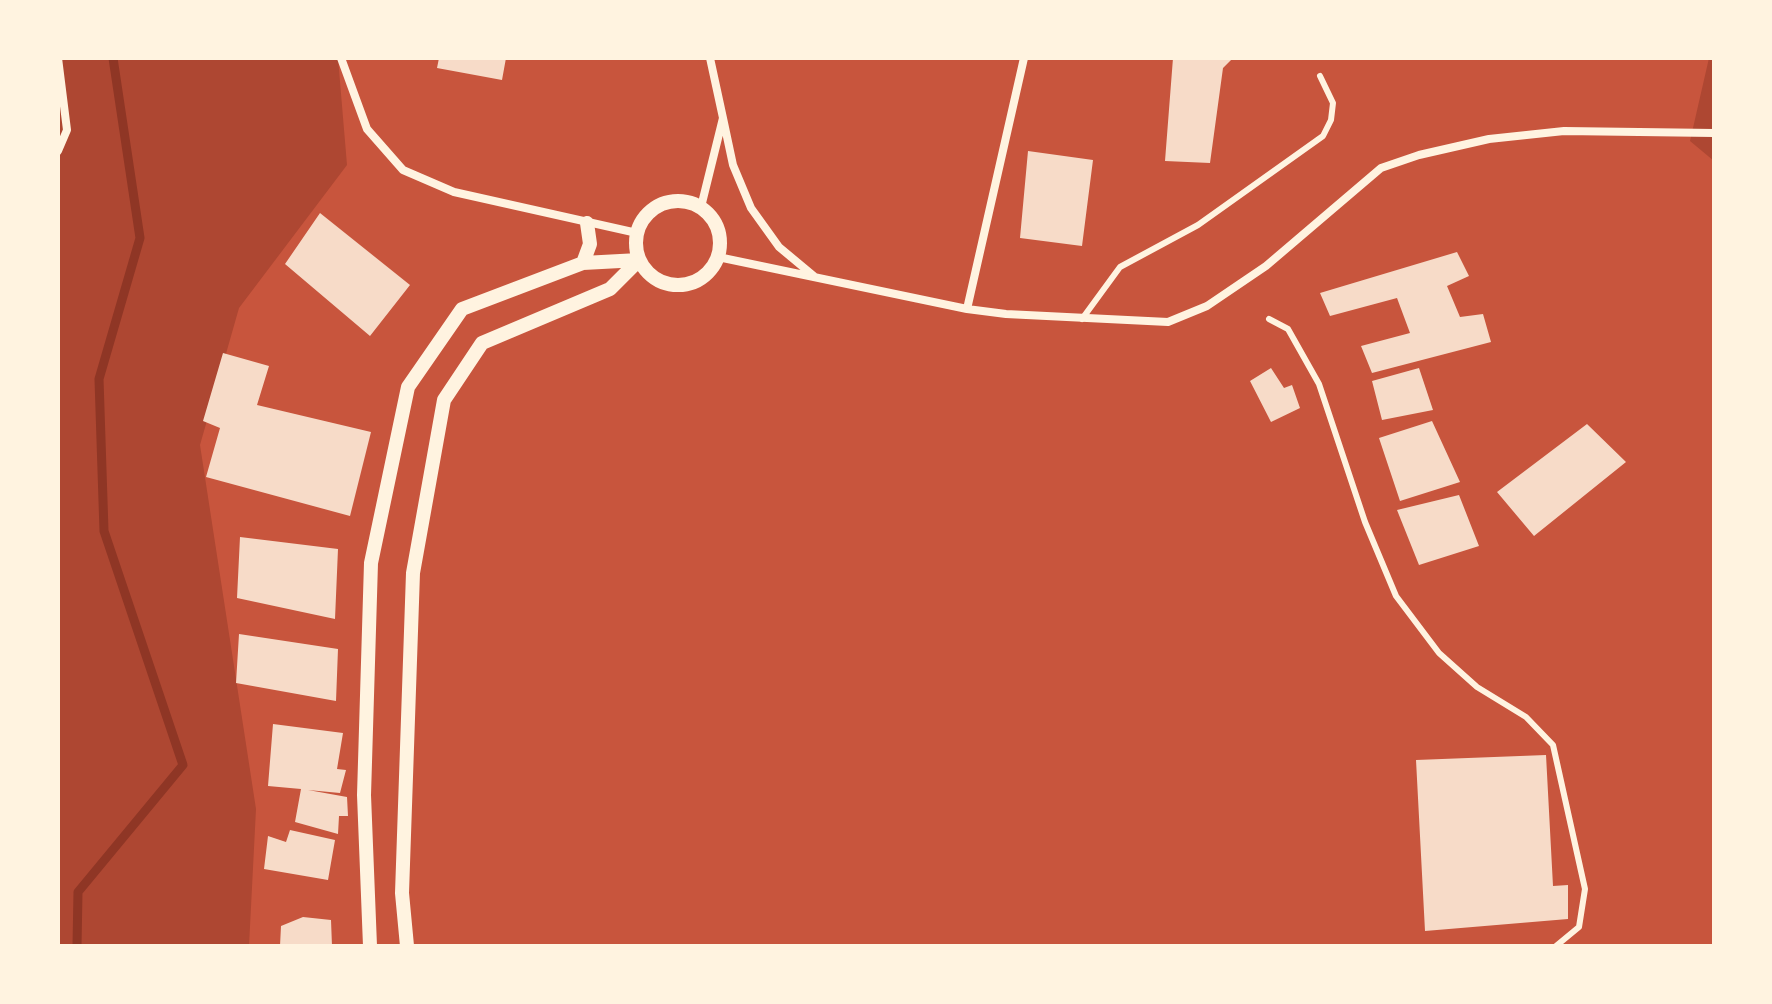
<!DOCTYPE html>
<html>
<head>
<meta charset="utf-8">
<style>
  body { margin:0 }
  #map { position:relative; width:1772px; height:1004px; overflow:hidden; background:#c8553d; font-family:Inter,sans-serif }
  canvas { display:block }
  .frame { position:absolute; inset:0; border:60px solid #fff3e0; pointer-events:none }
</style>
</head>
<body>
<div id="map">
<canvas width="1772" height="1004"></canvas>
<div class="frame"></div>
</div>
<script>
const c = document.querySelector('canvas').getContext('2d');
c.lineJoin = 'round';
function fill(path, color) { c.fillStyle = color; c.fill(path, 'evenodd'); }
const toPath = rows => new Path2D(rows.map(r => 'M' + r).join(''));
function stroke(path, color, width, dash) { c.strokeStyle = color; c.lineWidth = width; c.lineCap = dash ? 'butt' : 'round'; c.setLineDash(dash || []); c.stroke(path); }
fill(toPath([
  [58,58,338,58,347,165,239,308,200,445,256,809,249,946,58,946],
  [1709,58,1714,58,1714,161,1690,141]
]), '#ae4732');
stroke(toPath([
  [77,946,78,892,183,765,104,531,99,379,140,238,113,58]
]), '#8f3625', 9);
fill(toPath([
  [439,58,506,58,502,80,437,68],
  [1173,58,1233,58,1223,68,1210,163,1165,161],
  [1028,151,1093,160,1082,246,1020,238],
  [320,213,410,285,370,336,285,264],
  [1457,252,1469,276,1447,286,1460,317,1483,314,1491,342,1372,373,1361,346,1410,333,1397,298,1330,316,1320,293],
  [223,353,269,366,257,405,371,432,350,516,206,477,220,428,203,421],
  [1271,368,1284,388,1292,385,1300,408,1271,422,1250,381],
  [1419,368,1433,410,1382,420,1372,381],
  [1432,421,1460,482,1400,501,1379,438],
  [1587,424,1626,462,1534,536,1497,492],
  [1459,495,1479,546,1419,565,1397,510],
  [240,537,338,549,335,619,237,598],
  [239,634,338,649,336,701,236,683],
  [273,724,343,733,337,769,346,770,340,793,308,790,347,797,348,816,339,816,338,834,295,822,301,789,268,786],
  [1546,755,1553,886,1568,885,1568,919,1425,931,1416,760],
  [290,830,335,840,328,880,264,869,268,836,286,842],
  [303,917,331,920,332,946,280,946,281,926]
]), '#f7dbc8');
stroke(toPath([
  [1082,319,1120,267,1198,225,1323,136,1331,120,1333,103,1320,76],
  [1269,319,1288,329,1319,384,1365,522,1396,596,1439,653,1477,687,1526,717,1553,745,1585,889,1579,927,1556,946]
]), '#fff3e0', 6);
stroke(toPath([
  [341,58,367,129,403,170,454,192,637,233],
  [723,118,733,165,751,208,779,247,815,277],
  [58,151,67,130,58,58],
  [701,207,723,118,710,58],
  [718,257,967,309,1006,314,1168,322,1207,306,1266,266,1381,168,1419,155,1489,139,1564,131,1714,133],
  [967,309,1024,58]
]), '#fff3e0', 8);
stroke(toPath([
  '636 243a42 42 0 1 1 84 0a42 42 0 1 1-84 0Z',
  [583,263,590,244,587,223],
  [370,946,364,795,371,563,408,387,462,309,583,263,639,260],
  [407,946,402,893,413,573,444,400,482,343,610,289,639,260]
]), '#fff3e0', 14);
</script>
</body>
</html>
